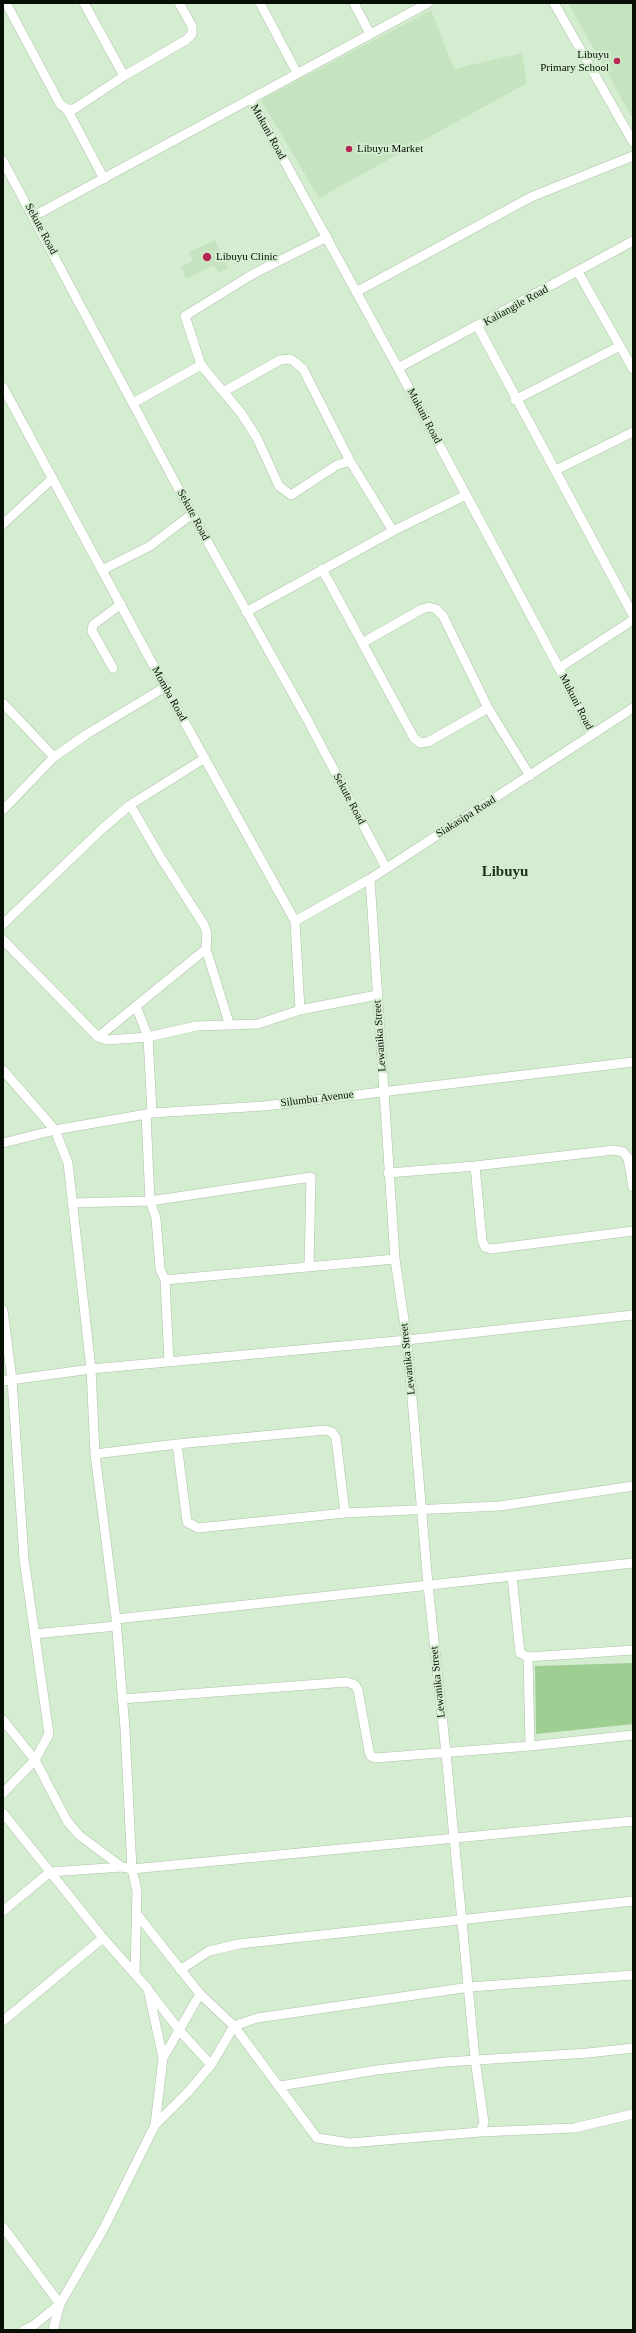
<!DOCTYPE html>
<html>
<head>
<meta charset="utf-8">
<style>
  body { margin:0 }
  #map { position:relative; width:636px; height:2333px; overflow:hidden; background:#d4eccf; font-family:Georgia,serif }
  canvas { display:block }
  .frame { position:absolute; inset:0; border:4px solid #070f06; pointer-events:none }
</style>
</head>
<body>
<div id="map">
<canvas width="636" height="2333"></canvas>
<div class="frame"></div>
</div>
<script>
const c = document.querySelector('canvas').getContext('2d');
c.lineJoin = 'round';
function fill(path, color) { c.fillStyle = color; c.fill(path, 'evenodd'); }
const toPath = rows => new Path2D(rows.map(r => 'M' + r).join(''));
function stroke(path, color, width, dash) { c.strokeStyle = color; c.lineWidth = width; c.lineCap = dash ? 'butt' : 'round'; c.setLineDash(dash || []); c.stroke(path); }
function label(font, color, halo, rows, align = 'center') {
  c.font = font + ' Georgia,serif'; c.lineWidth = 4; c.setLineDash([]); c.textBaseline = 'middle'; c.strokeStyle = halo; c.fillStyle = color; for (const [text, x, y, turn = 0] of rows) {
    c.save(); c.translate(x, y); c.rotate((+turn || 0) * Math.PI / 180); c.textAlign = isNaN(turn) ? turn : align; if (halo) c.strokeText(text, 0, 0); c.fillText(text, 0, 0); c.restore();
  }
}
fill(toPath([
  [568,3,633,3,633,119],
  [431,10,454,69,522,53,527,83,319,198,261,100],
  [215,240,228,268,218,273,214,265,186,279,181,267,193,261,189,252]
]), '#c6e3bf');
fill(toPath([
  [633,1663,633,1724,536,1734,535,1666]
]), '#9fce93');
const street = toPath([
  [6,3,60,104,67,109,74,109,124,76,186,40,192,34,192,26,179,3],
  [84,3,124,76],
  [260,3,297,73],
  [354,3,370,34],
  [554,3,633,142],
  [251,100,398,368,559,668,592,735],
  [67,109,104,179],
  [3,161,192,514,307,719,386,868],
  [34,216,428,3],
  [327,237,253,274,185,316,201,365,241,413,257,438,279,486,291,495,337,465,350,461],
  [578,272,633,369],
  [356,292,531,197,633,156],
  [478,327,633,615],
  [398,368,633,241],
  [3,387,165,687,295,921,300,1010],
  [223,392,280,360,290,359,295,362,303,369,350,461,393,531],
  [515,400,620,346],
  [133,403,201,365],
  [556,470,633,432],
  [3,524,53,478],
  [322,569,414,738,420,743,428,742,488,708],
  [102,570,150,546,192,514],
  [246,612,393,531,466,495],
  [362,643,422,609,429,607,436,609,443,616,488,708,530,776],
  [113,668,92,631,93,625,121,604],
  [559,668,633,620],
  [3,703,54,757],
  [130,805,161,858,204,925,207,933,206,949,229,1023],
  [3,810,54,757,87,734,165,687],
  [370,879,395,1259,407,1340,428,1585,446,1753,475,2059,484,2123,480,2132],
  [295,921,370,879,633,708],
  [3,924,102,829,130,805,205,758],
  [3,940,98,1037,107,1040,148,1037,196,1026,258,1024,300,1010,377,995],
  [136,1006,148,1037,152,1113],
  [98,1037,206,949],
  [3,1070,55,1130,68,1163,91,1369,95,1454,116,1619,125,1729,132,1869,137,1891,135,1973],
  [3,1143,55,1130,152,1113,264,1106,633,1062],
  [475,1166,614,1150,623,1152,628,1158,633,1187],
  [388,1173,475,1166,482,1240,485,1247,491,1249,633,1231],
  [72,1203,150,1201,146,1114],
  [165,1280,160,1269,156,1218,150,1201,311,1177,309,1266],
  [3,1310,12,1380,24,1559,49,1734,35,1760,3,1793],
  [169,1362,165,1280,395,1259],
  [3,1381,91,1369,407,1340,633,1315],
  [177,1444,187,1522,198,1528,345,1513,500,1506,633,1486],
  [95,1454,177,1444,325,1430,332,1432,336,1438,345,1513],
  [512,1576,520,1653,528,1657,633,1650],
  [116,1619,633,1563],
  [34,1634,116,1626],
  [528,1657,530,1746],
  [122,1699,347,1682,355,1685,358,1690,369,1751,371,1756,375,1758,530,1746,633,1735],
  [3,1720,35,1760,67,1821,79,1835,122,1867],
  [3,1813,103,1938,148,1989,163,2058,155,2125,104,2228,60,2304,53,2330],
  [3,1911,50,1872,122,1867,132,1869,633,1821],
  [136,1913,200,1994,234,2026,317,2138,350,2143,480,2132,574,2128,633,2114],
  [180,1970,209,1951,239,1944,633,1901],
  [149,1991,180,2031,211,2065],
  [3,2021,103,1938],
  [163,2058,200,1994],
  [280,2086,377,2070,445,2062,588,2053,633,2048],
  [155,2125,188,2092,211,2065,234,2026,257,2018,470,1987,633,1975],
  [3,2227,60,2304,34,2325,24,2330]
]);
stroke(street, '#acc3a7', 10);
stroke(street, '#fff', 9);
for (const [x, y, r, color] of [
  [617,61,4,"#b62652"],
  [349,149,4,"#b62652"],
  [207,257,5,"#b62652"]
]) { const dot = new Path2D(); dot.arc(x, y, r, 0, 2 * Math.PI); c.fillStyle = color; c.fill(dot); stroke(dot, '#d4eccf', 1.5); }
label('11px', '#070f06', '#d4eccf', [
  ["Libuyu",609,55,"right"],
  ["Primary School",609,68,"right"],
  ["Libuyu Market",357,149],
  ["Libuyu Clinic",216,257]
], 'left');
label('11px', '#070f06', '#d4eccf', [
  ["Mukuni Road",268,132,61],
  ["Sekute Road",41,229,62],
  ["Kaliangile Road",516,306,-29],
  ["Mukuni Road",424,416,62],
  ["Sekute Road",193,515,62],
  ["Momba Road",169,694,61],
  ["Mukuni Road",576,702,63],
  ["Sekute Road",349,799,62],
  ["Siakasipa Road",466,817,-32],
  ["Lewanika Street",380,1036,-94],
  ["Silumbu Avenue",317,1099,-7],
  ["Lewanika Street",408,1359,-96],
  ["Lewanika Street",438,1682,-96]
]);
label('bold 15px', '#1d2f18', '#d4eccf', [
  ["Libuyu",505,872]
]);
</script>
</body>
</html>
